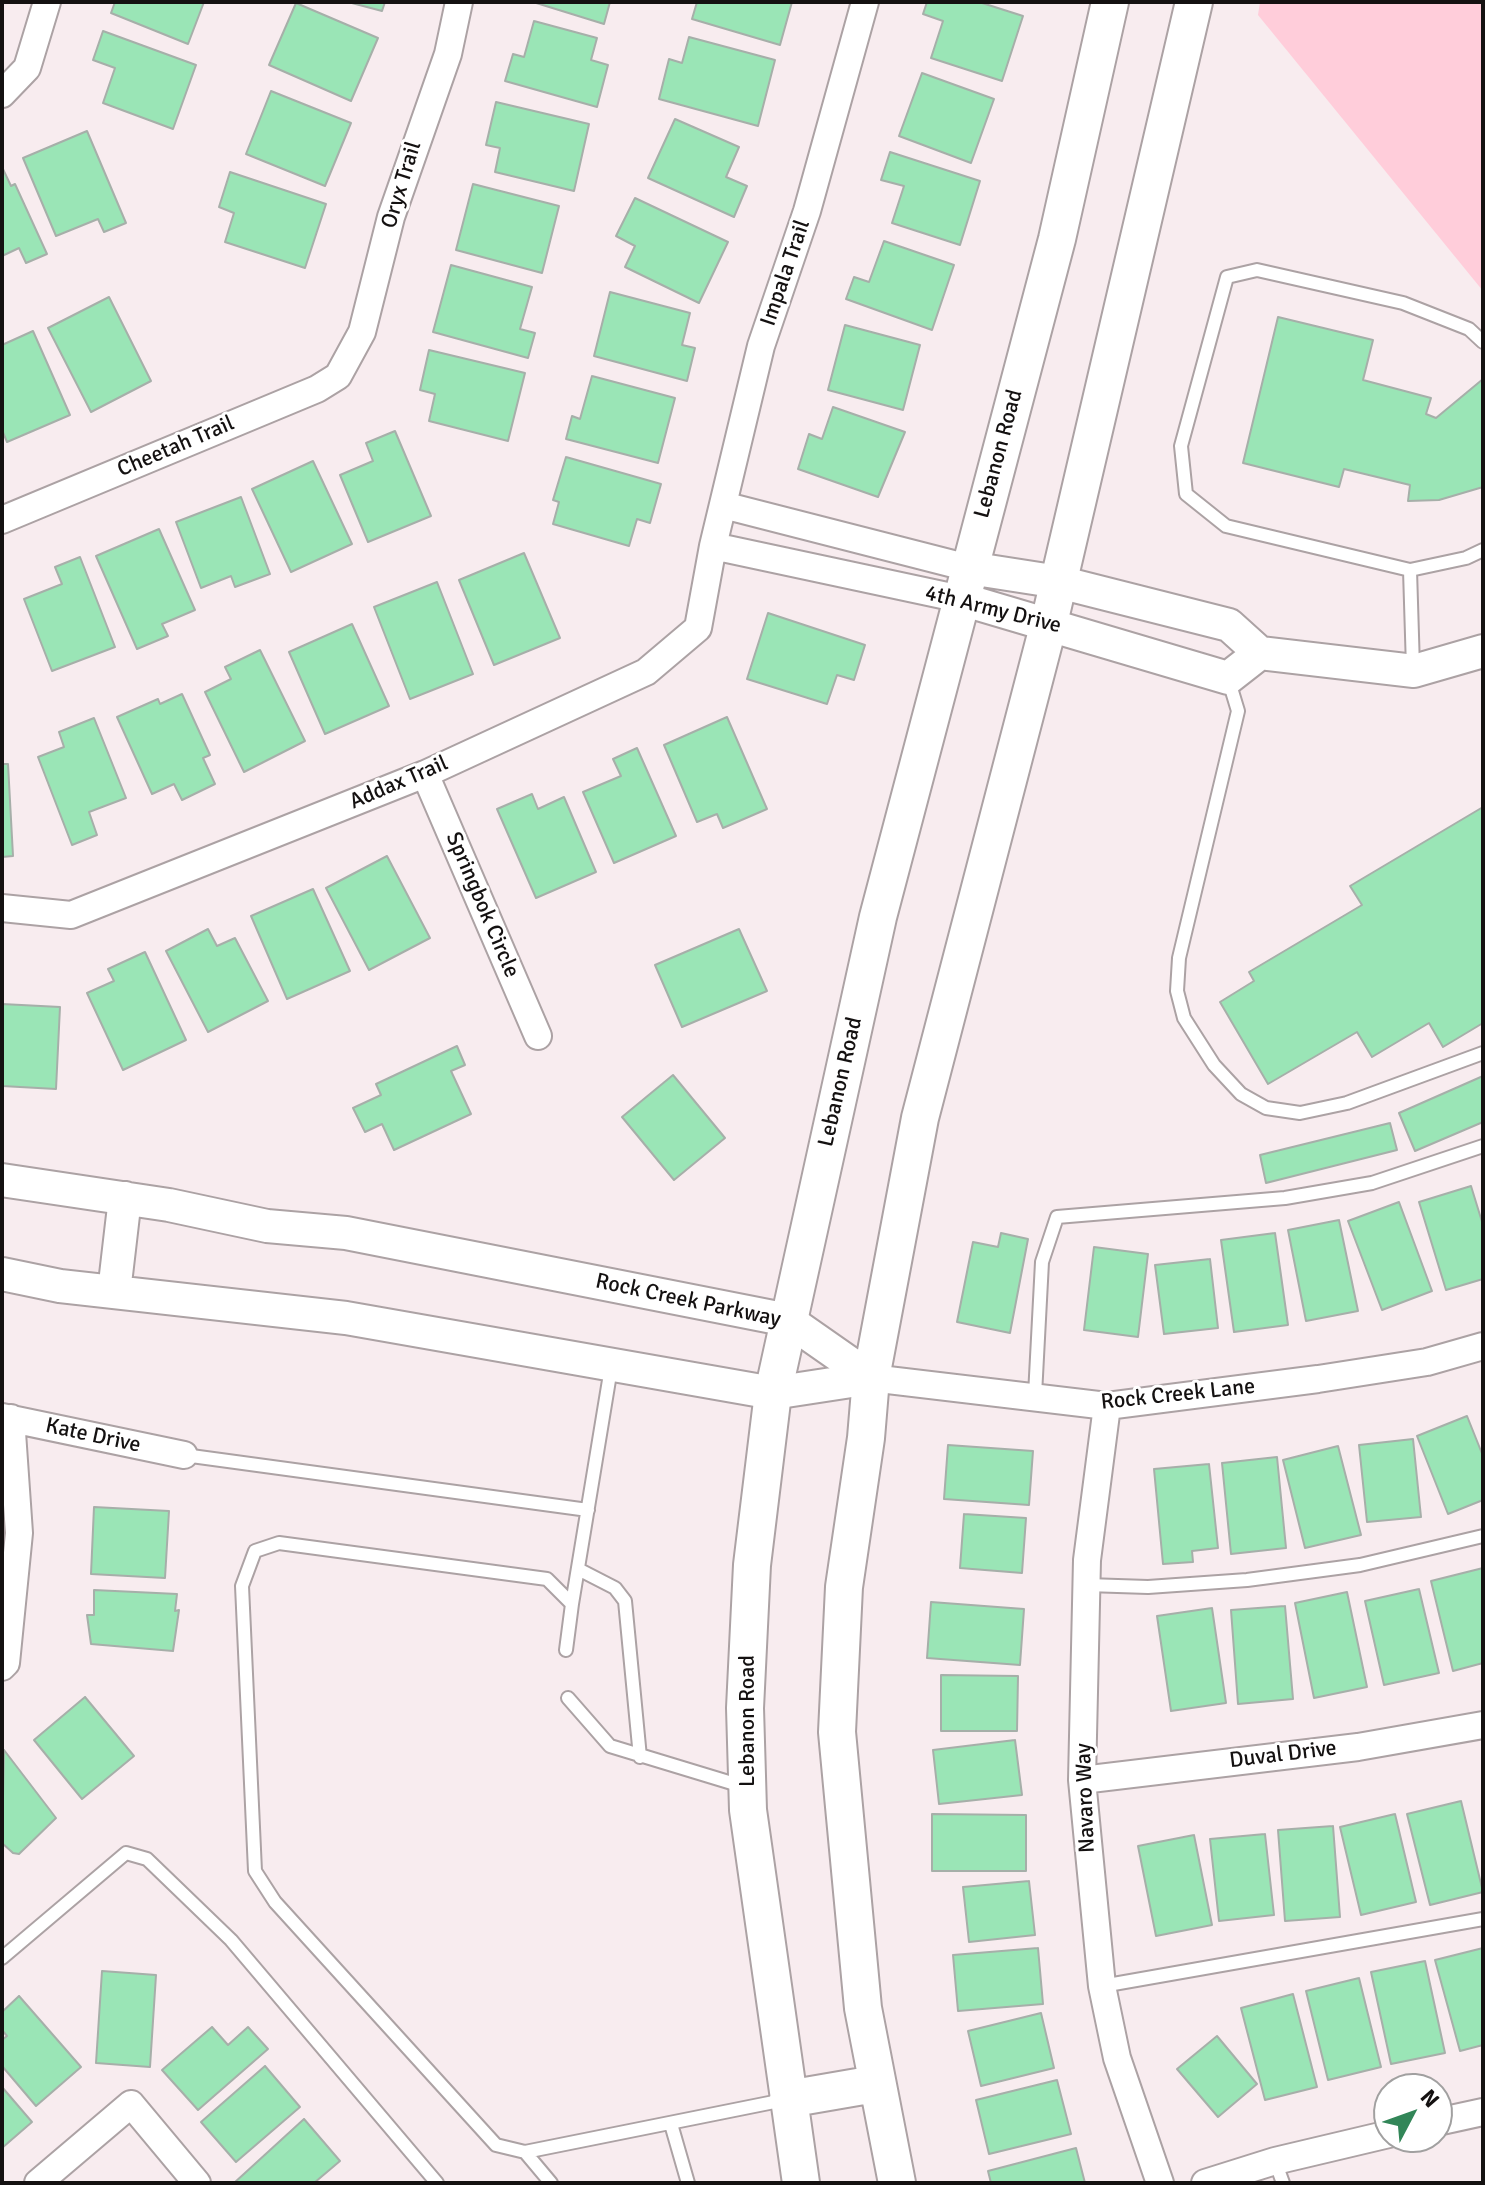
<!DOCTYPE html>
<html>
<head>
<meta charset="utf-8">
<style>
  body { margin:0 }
  #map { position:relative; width:1485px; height:2185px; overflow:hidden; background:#f8ecef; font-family:Signika,sans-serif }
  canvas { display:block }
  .frame { position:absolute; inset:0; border:4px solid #141111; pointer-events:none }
  .north { position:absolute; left:1373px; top:2073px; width:80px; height:80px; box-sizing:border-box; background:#fff; border:2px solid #a1a0a0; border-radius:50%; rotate:49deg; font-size:22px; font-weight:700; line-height:32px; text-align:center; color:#141111 }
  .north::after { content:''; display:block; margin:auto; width:28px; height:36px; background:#328658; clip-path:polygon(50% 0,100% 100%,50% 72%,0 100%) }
</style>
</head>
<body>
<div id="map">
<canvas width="1485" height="2185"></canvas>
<div class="frame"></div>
<div class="north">N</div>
</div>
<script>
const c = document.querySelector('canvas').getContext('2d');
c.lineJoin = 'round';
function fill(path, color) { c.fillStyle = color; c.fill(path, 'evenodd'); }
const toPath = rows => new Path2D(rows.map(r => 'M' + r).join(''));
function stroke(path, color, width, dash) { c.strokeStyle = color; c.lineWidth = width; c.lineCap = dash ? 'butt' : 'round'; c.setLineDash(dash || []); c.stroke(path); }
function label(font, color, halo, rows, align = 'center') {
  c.font = font + ' Signika,sans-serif'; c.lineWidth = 6; c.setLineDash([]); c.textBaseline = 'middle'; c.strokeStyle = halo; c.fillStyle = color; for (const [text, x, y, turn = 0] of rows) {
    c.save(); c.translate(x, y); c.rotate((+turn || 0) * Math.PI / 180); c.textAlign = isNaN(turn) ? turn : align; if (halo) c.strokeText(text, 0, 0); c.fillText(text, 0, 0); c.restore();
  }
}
fill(toPath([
  [1260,2,1483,2,1483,291,1258,15]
]), '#ffcdda');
const building = toPath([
  [115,2,204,2,188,44,111,13,115,2],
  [348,2,385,2,382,11,348,2],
  [533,2,610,2,604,24,533,2],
  [697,2,792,2,780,45,692,19,697,2],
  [927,2,979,2,1023,16,1002,81,931,58,943,21,923,14,927,2],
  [296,3,378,38,351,101,269,65,296,3],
  [534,21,597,38,591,60,608,65,597,107,505,81,513,54,524,57,534,21],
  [103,31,196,65,173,129,103,103,115,68,93,60,103,31],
  [689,37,775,60,758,126,659,99,669,59,682,63,689,37],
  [922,73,994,99,971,163,899,136,922,73],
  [271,91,351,123,325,186,246,154,271,91],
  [496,102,589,124,574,191,495,172,500,148,486,145,496,102],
  [675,119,739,147,726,177,747,186,734,217,648,178,675,119],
  [87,131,126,223,104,232,98,219,56,236,23,158,87,131],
  [890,152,980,181,960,245,892,223,904,186,881,180,890,152],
  [2,167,11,186,15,184,47,254,26,263,19,248,2,256,2,167],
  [230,172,326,204,305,268,225,242,234,213,219,207,230,172],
  [473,184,559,206,542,273,456,250,473,184],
  [635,198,728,242,699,303,625,267,635,246,616,236,635,198],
  [884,241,954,265,932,330,846,299,854,277,869,282,884,241],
  [451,265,532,287,520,329,535,333,528,358,433,332,451,265],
  [610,292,690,313,682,345,695,348,687,381,594,356,610,292],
  [109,297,151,381,91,412,48,328,109,297],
  [1278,317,1373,340,1363,380,1431,398,1426,414,1436,418,1483,379,1483,487,1439,500,1408,501,1410,485,1344,469,1339,487,1243,463,1278,317],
  [845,325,920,345,903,410,828,390,845,325],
  [33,331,70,415,7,442,2,430,2,345,33,331],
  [429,350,525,373,508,441,429,421,435,394,420,390,429,350],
  [592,376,675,398,658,463,566,439,572,416,580,419,592,376],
  [833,407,905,432,878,497,798,469,809,434,822,439,833,407],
  [395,431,431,516,368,542,340,475,373,461,366,443,395,431],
  [566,457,661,484,650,523,637,519,629,546,553,524,559,502,553,500,566,457],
  [313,461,352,544,291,572,252,489,313,461],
  [241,497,270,574,235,587,231,576,201,588,176,522,241,497],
  [159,529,195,610,162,624,168,636,137,649,96,556,159,529],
  [524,553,560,638,494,665,459,580,524,553],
  [80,557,115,647,52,671,24,599,62,584,55,567,80,557],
  [437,582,473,674,410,699,374,607,437,582],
  [768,613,865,645,854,680,837,675,827,704,747,679,768,613],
  [352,624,389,706,325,734,289,652,352,624],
  [260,650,305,741,244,772,205,692,231,679,225,667,260,650],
  [182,694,210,755,203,758,215,784,182,800,174,784,152,794,117,717,158,699,160,704,182,694],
  [727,717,767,809,723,828,717,814,697,822,664,745,727,717],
  [94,718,126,798,89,812,97,835,72,845,38,757,64,747,59,732,94,718],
  [637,748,676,836,614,863,583,792,621,776,613,759,637,748],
  [2,764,8,764,13,856,2,857,2,764],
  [532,794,538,809,564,797,596,872,536,898,497,809,532,794],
  [1483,807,1483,1023,1443,1047,1429,1023,1372,1057,1357,1032,1268,1084,1220,1002,1254,981,1249,972,1362,905,1350,886,1483,807],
  [387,856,430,938,369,970,326,888,387,856],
  [313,889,350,971,287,999,251,916,313,889],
  [208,929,217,946,235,938,268,1001,208,1032,166,951,208,929],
  [739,929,767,991,682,1027,655,965,739,929],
  [145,952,186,1040,123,1070,87,993,114,981,108,969,145,952],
  [2,1004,60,1007,56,1089,2,1086,2,1004],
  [457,1046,465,1065,451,1071,471,1114,394,1150,382,1124,365,1132,353,1108,381,1095,376,1084,457,1046],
  [673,1075,725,1138,674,1180,622,1117,673,1075],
  [1483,1076,1483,1122,1415,1151,1399,1113,1483,1076],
  [1390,1123,1397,1150,1266,1183,1260,1155,1390,1123],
  [1471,1186,1483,1225,1483,1279,1446,1290,1419,1202,1471,1186],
  [1399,1202,1432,1291,1382,1310,1348,1221,1399,1202],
  [1339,1220,1358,1311,1306,1321,1288,1230,1339,1220],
  [1001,1233,1028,1239,1010,1333,957,1322,973,1242,998,1247,1001,1233],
  [1275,1233,1288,1325,1234,1332,1221,1240,1275,1233],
  [1094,1247,1148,1254,1138,1337,1084,1330,1094,1247],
  [1210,1259,1218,1328,1164,1334,1155,1265,1210,1259],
  [1467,1416,1483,1456,1483,1500,1448,1514,1417,1436,1467,1416],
  [1413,1439,1421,1517,1367,1522,1359,1445,1413,1439],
  [948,1445,1033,1451,1029,1505,944,1499,948,1445],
  [1338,1446,1361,1535,1305,1548,1283,1460,1338,1446],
  [1277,1457,1286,1548,1231,1554,1222,1463,1277,1457],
  [1209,1464,1218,1548,1192,1551,1193,1562,1163,1564,1154,1469,1209,1464],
  [94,1507,169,1511,165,1578,91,1574,94,1507],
  [964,1514,1026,1518,1022,1573,960,1568,964,1514],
  [1483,1568,1483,1663,1453,1671,1431,1581,1483,1568],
  [1419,1589,1439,1673,1384,1685,1365,1601,1419,1589],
  [94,1590,177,1594,175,1611,179,1610,173,1651,91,1644,87,1615,94,1615,94,1590],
  [1347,1592,1367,1687,1314,1698,1295,1603,1347,1592],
  [931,1602,1024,1609,1020,1665,927,1658,931,1602],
  [1285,1606,1293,1699,1238,1704,1231,1610,1285,1606],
  [1212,1608,1226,1703,1171,1711,1157,1616,1212,1608],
  [941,1675,1018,1676,1017,1731,941,1731,941,1675],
  [85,1697,134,1756,82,1799,34,1740,85,1697],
  [1015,1740,1022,1795,939,1804,933,1750,1015,1740],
  [4,1750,56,1818,19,1854,13,1853,2,1843,4,1750],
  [1461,1801,1483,1892,1430,1905,1407,1814,1461,1801],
  [932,1814,1026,1815,1026,1871,932,1871,932,1814],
  [1395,1814,1416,1902,1361,1915,1340,1827,1395,1814],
  [1333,1826,1340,1917,1285,1921,1278,1830,1333,1826],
  [1265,1834,1274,1915,1219,1921,1210,1839,1265,1834],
  [1194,1835,1212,1925,1156,1936,1138,1846,1194,1835],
  [1029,1881,1035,1935,969,1942,963,1887,1029,1881],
  [1038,1948,1043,2004,958,2011,953,1955,1038,1948],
  [1483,1948,1483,2045,1460,2051,1435,1960,1483,1948],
  [1425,1961,1445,2053,1391,2064,1371,1972,1425,1961],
  [102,1971,156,1975,150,2067,96,2063,102,1971],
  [1359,1978,1381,2067,1328,2080,1306,1991,1359,1978],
  [1293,1994,1317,2087,1265,2100,1241,2008,1293,1994],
  [19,1996,81,2067,36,2106,2,2066,2,2040,7,2036,2,2030,2,2012,19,1996],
  [1041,2013,1054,2068,981,2086,968,2031,1041,2013],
  [212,2027,228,2045,248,2027,268,2049,198,2110,162,2070,212,2027],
  [1217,2036,1257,2084,1218,2117,1177,2069,1217,2036],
  [265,2066,300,2107,236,2162,201,2122,265,2066],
  [1057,2080,1071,2134,989,2154,976,2100,1057,2080],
  [2,2087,32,2122,2,2148,2,2087],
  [304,2119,340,2161,314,2183,234,2183,304,2119],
  [1076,2148,1085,2183,991,2183,988,2171,1076,2148]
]);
fill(building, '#9ae5b6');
stroke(building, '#a6afa9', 2);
const service = toPath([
  [1410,570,1466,558,1483,550],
  [1413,668,1410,570,1226,526,1186,494,1181,446,1227,277,1257,270,1403,303,1469,329,1483,342],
  [1228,678,1238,711,1179,958,1177,991,1184,1018,1214,1065,1241,1094,1266,1108,1300,1113,1347,1103,1483,1053],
  [1035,1395,1042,1262,1057,1217,1285,1198,1372,1183,1483,1146],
  [184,1455,588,1510],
  [578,1569,615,1588,625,1601,640,1757],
  [1087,1585,1148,1587,1247,1580,1360,1565,1483,1536],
  [572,1604,611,1368],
  [566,1650,572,1604,547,1579,279,1543,255,1551,242,1586,255,1871,275,1902,496,2145,525,2152,784,2100],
  [568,1698,610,1746,745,1787],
  [2,1958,126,1853,147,1859,231,1940,437,2183],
  [1102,1986,1483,1919],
  [671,2124,688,2183],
  [525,2152,551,2183],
  [1275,2161,1283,2183]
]);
const minor = toPath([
  [2,94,27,68,47,2],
  [723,505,969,568],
  [2,520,317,389,338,376,362,332,391,217,448,54,459,2],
  [713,546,961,599],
  [425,774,538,1036],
  [2,908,71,915,425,774,646,672,698,628,713,546,761,346,807,211,865,2],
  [871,1378,1107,1406,1318,1379,1427,1362,1483,1346],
  [1107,1406,1087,1560,1082,1780,1102,1986,1117,2058,1160,2183],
  [2,1417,184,1455],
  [2,1667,6,1663,19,1533,11,1418],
  [1082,1780,1358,1747,1483,1725],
  [1437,2122,1483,2112],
  [38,2183,131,2104,197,2183],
  [1205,2183,1275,2161,1389,2134]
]);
const tertiary = toPath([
  [969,568,1059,582,1229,625,1260,653,1414,671,1483,651],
  [961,599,1228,678,1260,653],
  [2,1180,169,1205,267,1226,346,1233,788,1320,871,1378],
  [2,1274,60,1286,346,1318,773,1393,871,1378],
  [114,1292,125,1198]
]);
const secondary = toPath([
  [788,2099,875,2084],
  [801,2183,748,1810,745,1708,752,1565,773,1393,878,917,1057,239,1110,2],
  [897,2183,863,2008,837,1732,844,1587,866,1438,871,1378,920,1118,1049,623,1194,2]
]);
stroke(service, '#aca2a4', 16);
stroke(minor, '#aca2a4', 30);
stroke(tertiary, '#aca2a4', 36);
stroke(secondary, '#aca2a4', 40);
stroke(service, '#fff', 12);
stroke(minor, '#fff', 26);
stroke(tertiary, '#fff', 32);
stroke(secondary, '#fff', 36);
label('22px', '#141111', '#fff', [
  ["Oryx Trail",402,185,-73],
  ["Impala Trail",786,273,-71],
  ["Cheetah Trail",176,447,-23],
  ["Lebanon Road",999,454,-75],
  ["4th Army Drive",993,610,14],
  ["Addax Trail",399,783,-23],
  ["Springbok Circle",482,905,67],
  ["Lebanon Road",841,1082,-77],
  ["Rock Creek Parkway",688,1301,12],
  ["Rock Creek Lane",1178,1395,-6],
  ["Kate Drive",93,1436,12],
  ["Lebanon Road",748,1721,-90],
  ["Duval Drive",1283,1755,-7],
  ["Navaro Way",1086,1798,-92]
]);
</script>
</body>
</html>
